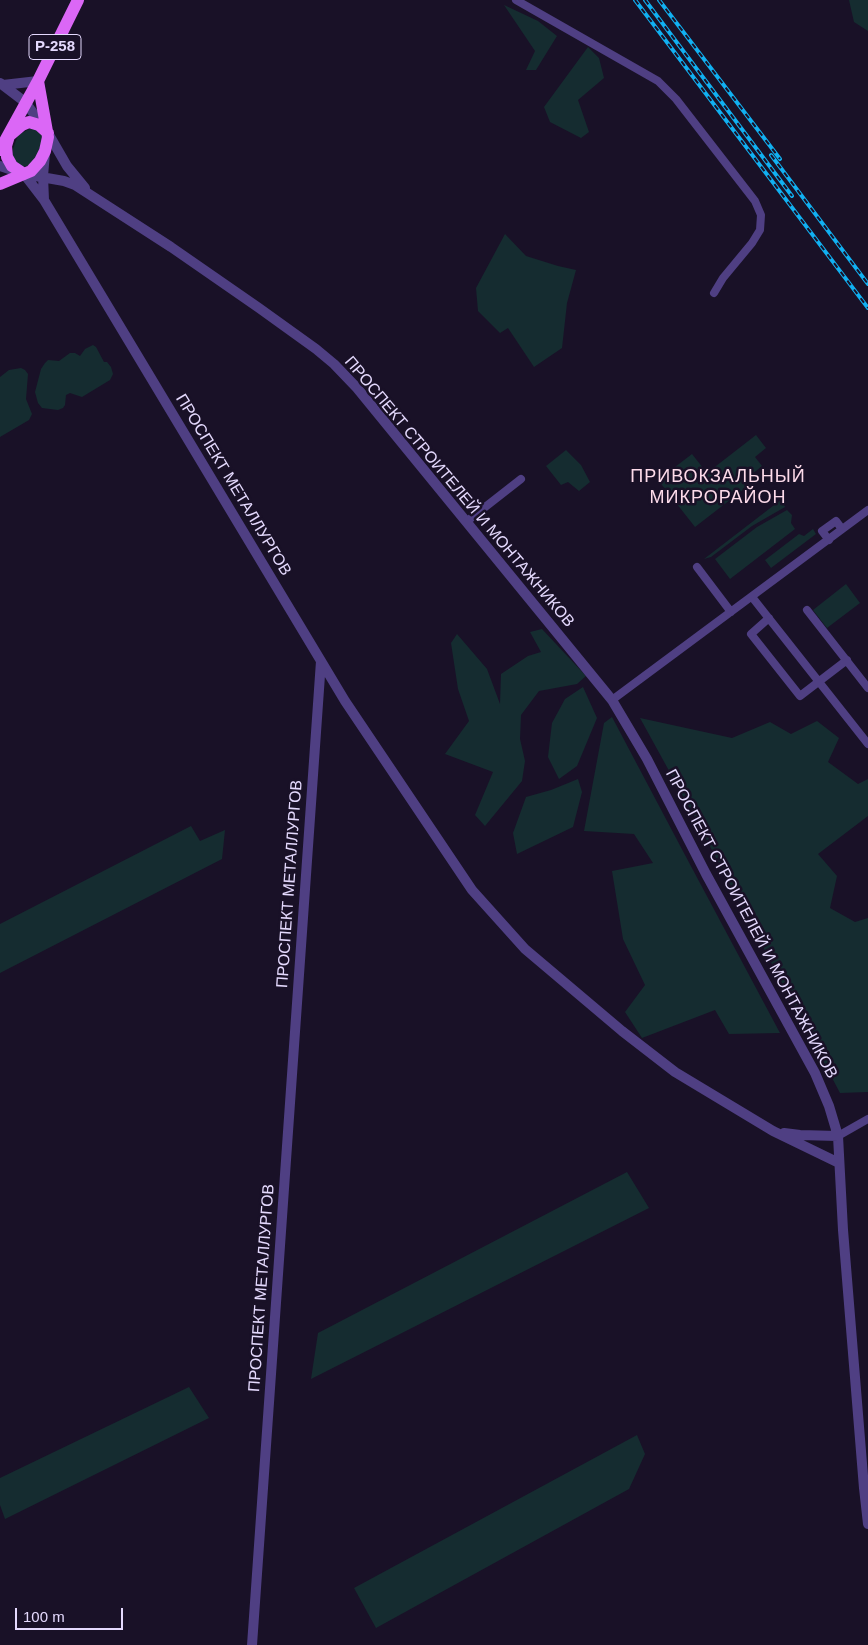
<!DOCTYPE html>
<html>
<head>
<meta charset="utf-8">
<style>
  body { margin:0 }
  #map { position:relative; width:868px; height:1645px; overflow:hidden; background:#191127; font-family:Helvetica,sans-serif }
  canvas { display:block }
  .scale { position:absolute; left:15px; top:1608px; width:108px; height:22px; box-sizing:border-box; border:2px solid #e4d9fd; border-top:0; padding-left:6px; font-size:15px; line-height:18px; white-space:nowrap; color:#e4d9fd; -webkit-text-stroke:4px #191127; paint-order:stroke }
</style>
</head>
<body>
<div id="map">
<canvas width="868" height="1645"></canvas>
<div class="scale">100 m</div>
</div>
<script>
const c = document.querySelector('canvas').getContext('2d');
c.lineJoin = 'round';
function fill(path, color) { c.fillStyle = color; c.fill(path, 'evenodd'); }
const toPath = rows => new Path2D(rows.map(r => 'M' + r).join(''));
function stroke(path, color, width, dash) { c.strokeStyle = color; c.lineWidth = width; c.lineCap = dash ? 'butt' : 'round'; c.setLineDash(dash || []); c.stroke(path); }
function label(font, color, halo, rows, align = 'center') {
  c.font = font + ' Helvetica,sans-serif'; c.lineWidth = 5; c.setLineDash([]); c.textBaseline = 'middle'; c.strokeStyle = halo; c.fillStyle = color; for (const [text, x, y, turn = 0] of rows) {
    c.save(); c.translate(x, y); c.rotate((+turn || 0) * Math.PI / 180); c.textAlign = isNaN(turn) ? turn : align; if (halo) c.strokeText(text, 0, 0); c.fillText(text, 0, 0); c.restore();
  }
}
fill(toPath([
  [849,0,868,0,868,31,854,22],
  [504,5,538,21,557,36,536,70,526,70,535,51],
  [588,47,599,58,604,78,578,100,589,132,581,138,550,122,544,107],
  [33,127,37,129,44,138,41,152,29,165,23,167,16,163,12,155,13,149,18,135],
  [505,234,526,256,558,266,576,270,567,303,562,348,534,367,508,328,500,333,478,311,476,288],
  [93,345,96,347,104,362,107,362,111,367,113,374,110,380,82,397,70,393,66,395,65,405,63,408,58,410,42,408,38,403,35,392,41,369,45,363,48,360,59,361,70,353,75,353,80,356,85,349],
  [21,368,25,370,28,374,26,399,32,414,29,420,0,437,0,377,9,370],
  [756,435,766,448,755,457,762,466,745,480,748,486,695,527,658,480,692,454,707,473],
  [566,450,581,465,590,482,579,491,568,482,561,485,546,466],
  [782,499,785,507,752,526,711,557,704,559],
  [787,510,792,515,791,523,795,529,730,579,715,559,757,527],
  [813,529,816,534,771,568,765,560,799,534,804,536],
  [846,584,860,603,827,628,813,610],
  [542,629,586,676,577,684,539,691,521,715,520,739,525,761,522,781,485,826,475,815,493,772,445,754,469,721,458,689,451,643,457,634,487,669,500,704,501,674,528,656,541,652,530,632],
  [583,687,597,718,577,766,559,779,548,757,552,723,565,699],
  [612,717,685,855,780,1033,729,1034,715,1010,642,1038,625,1012,645,985,623,939,612,871,653,863,634,834,584,831,604,723],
  [640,718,732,738,770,722,791,734,817,721,839,738,828,762,858,784,868,779,868,816,818,854,837,876,830,908,855,922,868,918,868,1092,840,1093,695,818],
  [578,779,582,792,573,827,517,854,513,833,526,797,551,790],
  [191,826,200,841,225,830,222,859,0,973,0,924],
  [627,1172,649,1208,311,1379,318,1333],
  [189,1387,209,1418,5,1519,0,1505,0,1478],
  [637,1435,645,1454,629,1489,376,1628,354,1588]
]), '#152c30');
stroke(toPath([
  [516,0,658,81,676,99,755,201,761,215,760,230,752,243,723,278,714,293],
  [466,522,521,479],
  [829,540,822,531,836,521,842,529],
  [697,567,731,612],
  [752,597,868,744],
  [807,610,868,688],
  [769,618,751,634,800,696,847,660],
  [612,700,868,510],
  [838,1136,868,1119]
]), '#4f3f83', 8);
stroke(toPath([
  [0,83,25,102,48,133,67,166,85,188],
  [3,85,38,81],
  [0,166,24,174,64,181,75,185,171,247,259,308,316,349,334,364,357,388,612,700,647,759,706,874,815,1073,829,1106,838,1136,843,1230,864,1488,868,1524],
  [24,174,44,200,321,661,252,1645],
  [44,200,43,176,45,153],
  [321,661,345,701,472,890,525,949,622,1031,675,1072,773,1131,839,1163],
  [784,1133,800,1135,838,1136]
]), '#4f3f83', 10);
stroke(toPath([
  [0,150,38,81,78,0],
  [24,174,12,166,7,157,6,146,9,136,22,125,29,122,39,125,48,133],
  [0,184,31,171,40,161,45,151,48,137,38,81]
]), '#db67f6', 12);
const rail = toPath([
  [635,0,868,308],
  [645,0,792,196],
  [659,0,780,159],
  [771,155,868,284]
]);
stroke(rail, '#11b0f1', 4);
stroke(rail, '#191127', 2, [5.5]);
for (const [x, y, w] of [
  [55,47,52]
]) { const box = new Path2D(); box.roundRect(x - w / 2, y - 12.5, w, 25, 4); c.fillStyle = '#191127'; c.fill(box); stroke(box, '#e4d9fd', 1); }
label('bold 15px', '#e4d9fd', null, [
  ["Р-258",55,47]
]);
label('16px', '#e4d9fd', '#191127', [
  ["ПРОСПЕКТ МЕТАЛЛУРГОВ",233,485,59],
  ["ПРОСПЕКТ СТРОИТЕЛЕЙ И МОНТАЖНИКОВ",459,492,50],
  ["ПРОСПЕКТ МЕТАЛЛУРГОВ",290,884,-86],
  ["ПРОСПЕКТ СТРОИТЕЛЕЙ И МОНТАЖНИКОВ",751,924,62],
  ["ПРОСПЕКТ МЕТАЛЛУРГОВ",262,1288,-86]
]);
c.letterSpacing = '1px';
label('18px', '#fddbea', '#191127', [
  ["ПРИВОКЗАЛЬНЫЙ",718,477],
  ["МИКРОРАЙОН",718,498]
]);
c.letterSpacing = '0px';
</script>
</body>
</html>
